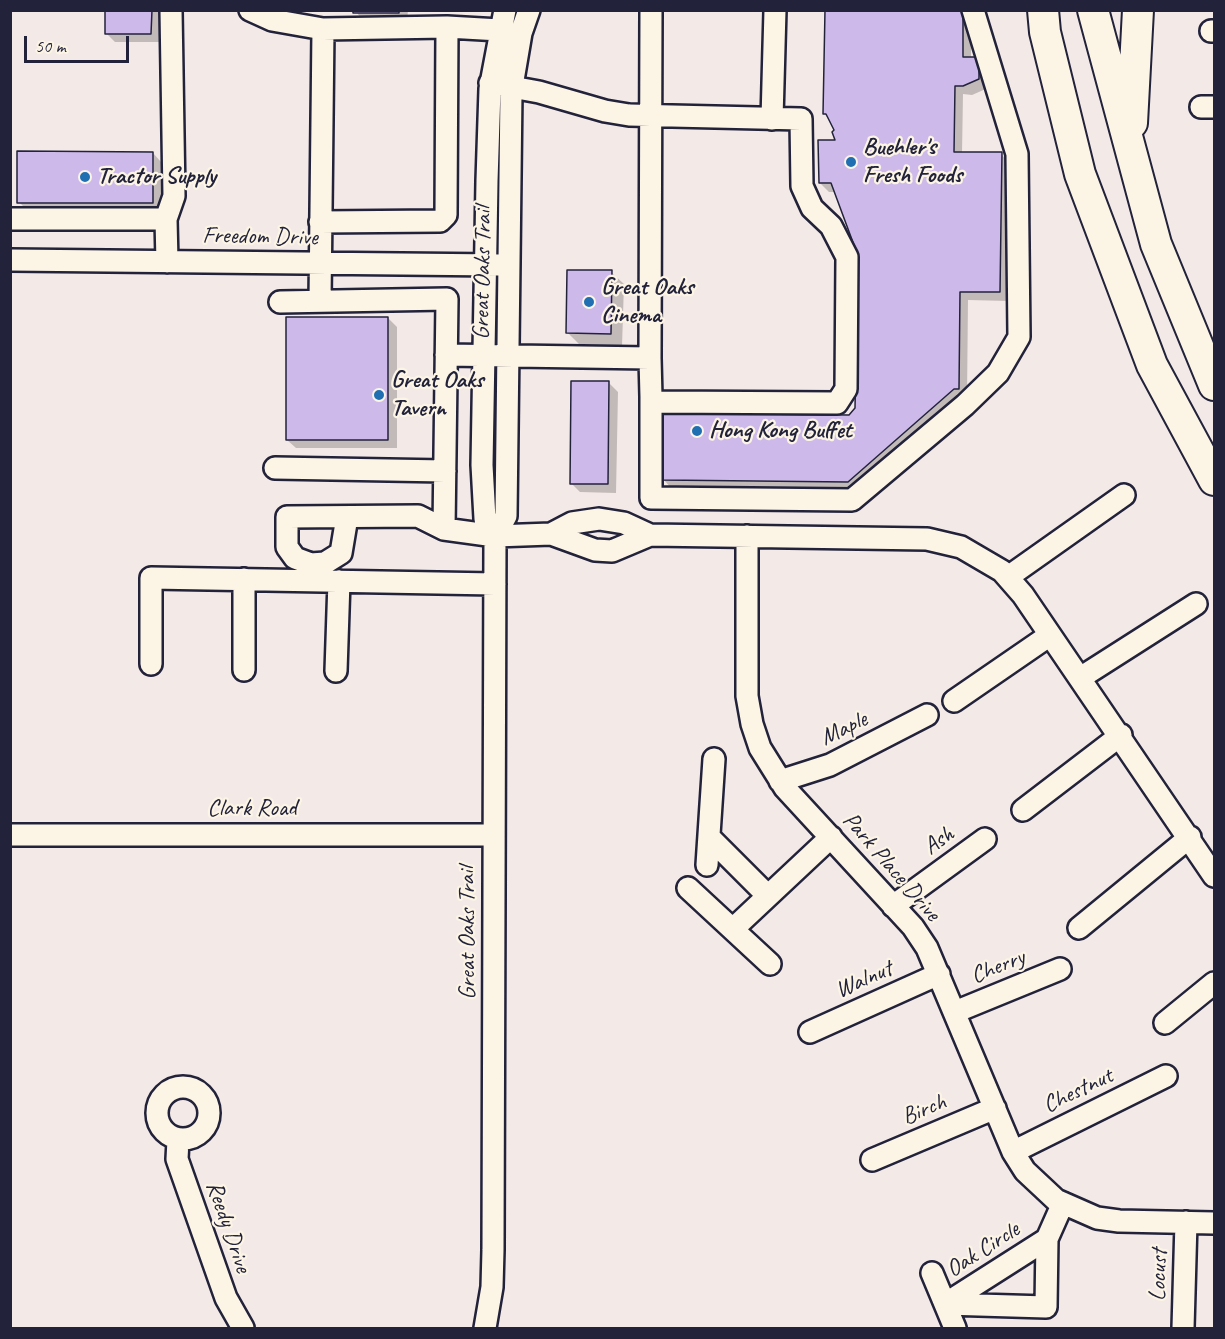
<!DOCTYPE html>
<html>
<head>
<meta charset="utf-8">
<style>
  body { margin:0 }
  #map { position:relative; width:1225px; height:1339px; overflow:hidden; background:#f3e9e6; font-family:Caveat,sans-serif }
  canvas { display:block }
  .frame { position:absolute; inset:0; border:12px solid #22223b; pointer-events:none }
  .scale { position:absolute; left:24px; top:36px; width:105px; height:27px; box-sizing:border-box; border:3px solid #22223b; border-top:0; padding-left:8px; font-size:18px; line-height:21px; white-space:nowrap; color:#22223b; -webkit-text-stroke:4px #fcf5e5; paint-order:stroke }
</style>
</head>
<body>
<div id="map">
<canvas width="1225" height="1339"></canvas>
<div class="frame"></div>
<div class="scale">50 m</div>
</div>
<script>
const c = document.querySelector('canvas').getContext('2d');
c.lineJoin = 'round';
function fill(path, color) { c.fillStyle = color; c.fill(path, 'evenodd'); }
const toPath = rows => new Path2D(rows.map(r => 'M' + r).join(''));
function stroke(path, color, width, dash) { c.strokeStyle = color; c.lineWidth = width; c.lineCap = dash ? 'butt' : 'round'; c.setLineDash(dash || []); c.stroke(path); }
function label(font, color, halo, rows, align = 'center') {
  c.font = font + ' Caveat,sans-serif'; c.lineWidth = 4.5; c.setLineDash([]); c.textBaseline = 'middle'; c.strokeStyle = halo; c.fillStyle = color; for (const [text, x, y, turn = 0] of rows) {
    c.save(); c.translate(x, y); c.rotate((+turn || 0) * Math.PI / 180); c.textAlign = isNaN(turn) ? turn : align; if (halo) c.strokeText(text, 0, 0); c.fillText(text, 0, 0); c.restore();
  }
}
fill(toPath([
  [106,10,160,10,160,42,115,42,106,33],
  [355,10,408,10,407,22,363,21],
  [826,10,971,12,971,59,979,59,988,88,972,95,963,94,962,153,1001,154,1010,163,1009,301,968,300,967,397,858,490,672,489,664,480,850,416,857,409,859,256,836,192,829,192,820,183,837,142,836,130,824,113],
  [153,153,161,162,161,212,28,211,19,202],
  [611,272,624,284,622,346,580,345,568,333],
  [388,318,397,327,397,448,296,448,287,440],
  [609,383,618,392,616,493,580,492,571,483]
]), '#0003');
const building = toPath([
  [105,10,152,10,151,34,105,34,105,10],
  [353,10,399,10,399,13,353,13,353,10],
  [825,10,963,10,963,57,979,57,979,79,963,86,955,86,954,152,1002,152,1000,292,960,292,959,389,954,389,848,482,662,480,663,413,849,415,855,408,858,256,831,183,819,183,818,140,835,140,832,132,834,130,826,114,823,114,825,10],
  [17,151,153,152,153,203,17,203,17,151],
  [567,270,612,270,611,334,566,333,567,270],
  [286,317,388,317,388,440,286,440,286,317],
  [571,381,609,381,608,484,570,484,571,381]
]);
fill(building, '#cebaea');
stroke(building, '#22223b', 1.5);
const minor = toPath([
  [250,10,272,20,323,29,320,301],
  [447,27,500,30],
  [1211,31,1214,31],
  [1201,107,1214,107],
  [772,119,775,10],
  [10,219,166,219],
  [320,222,440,221,446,215,447,27,323,29],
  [10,260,499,265],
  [167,262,166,219,174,196,171,10],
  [280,302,447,299,444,529],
  [446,355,650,358,651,397,657,402,837,403,846,389,847,257,831,226,812,208,802,186,801,119,629,115,605,111,539,92,490,83],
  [650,358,651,10],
  [651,397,651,498,852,500,965,405,998,373,1019,337,1017,154,973,10],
  [275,468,445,471],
  [347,517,341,553,325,563,311,564,295,558,287,547,287,517,418,516,444,529,495,536,551,534,572,523,599,519,624,523,650,535,927,539,961,547,1002,571,1023,595,1214,876],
  [551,534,595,550,612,551,650,535],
  [495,536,485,519,482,465,487,181,490,89,505,10],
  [747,536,747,696,752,724,760,748,785,788,913,927,927,948,1013,1152,1025,1171,1056,1200,1097,1218,1119,1221,1214,1223],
  [1008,577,1124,495],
  [151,664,151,578,495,584],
  [244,670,244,579],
  [336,671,339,581],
  [1080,678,1196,604],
  [954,701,1050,635],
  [780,781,830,765,927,715],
  [1023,810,1121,735],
  [10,835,494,835],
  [709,837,768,896],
  [707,865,714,759],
  [688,888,770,964],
  [893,906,985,839],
  [734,928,831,837],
  [1079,928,1190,837],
  [955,1012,1060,969],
  [1165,1023,1214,983],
  [810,1032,939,974],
  '157 1113a26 26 0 1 1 52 0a26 26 0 1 1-52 0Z',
  [178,1140,177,1159,226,1298,243,1328],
  [1013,1152,1166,1076],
  [872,1160,995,1108],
  [932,1273,955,1328],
  [945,1304,1046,1307,1047,1239],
  [945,1304,1047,1239,1063,1203],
  [485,1328,492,1287,493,1250,495,536,506,516,511,92,521,33,529,10],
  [1183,1328,1186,1222]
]);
const highway = toPath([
  [1043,10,1045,32,1080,174,1152,365,1214,480],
  [1093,10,1156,244,1214,385],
  [1132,123,1138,10]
]);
stroke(minor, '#22223b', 26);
stroke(highway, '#22223b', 34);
stroke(minor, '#fcf5e5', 21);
stroke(highway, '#fcf5e5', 30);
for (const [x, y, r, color] of [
  [851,162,6,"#1f6fb2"],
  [85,177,6,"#1f6fb2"],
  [589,302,6,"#1f6fb2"],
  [379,395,6,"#1f6fb2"],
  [697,431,6,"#1f6fb2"]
]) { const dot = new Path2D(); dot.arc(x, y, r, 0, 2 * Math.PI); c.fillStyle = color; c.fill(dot); stroke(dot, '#fcf5e5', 2); }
label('bold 24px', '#22223b', '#fcf5e5', [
  ["Buehler's",863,148],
  ["Fresh Foods",863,176],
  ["Tractor Supply",97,177],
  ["Great Oaks",601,288],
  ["Cinema",601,316],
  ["Great Oaks",391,381],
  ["Tavern",391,409],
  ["Hong Kong Buffet",709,431]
], 'left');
label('24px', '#22223b', '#fcf5e5', [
  ["Freedom Drive",260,237,1],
  ["Great Oaks Trail",483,273,-89],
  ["Maple",844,729,-26],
  ["Clark Road",252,809],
  ["Ash",939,841,-35],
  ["Park Place Drive",891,867,49],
  ["Great Oaks Trail",468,933,-90],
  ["Cherry",998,967,-22],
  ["Walnut",864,980,-24],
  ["Chestnut",1078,1091,-26],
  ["Birch",924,1110,-23],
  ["Reedy Drive",228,1227,71],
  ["Oak Circle",983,1250,-33],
  ["Locust",1159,1275,-88]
]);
</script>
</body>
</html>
